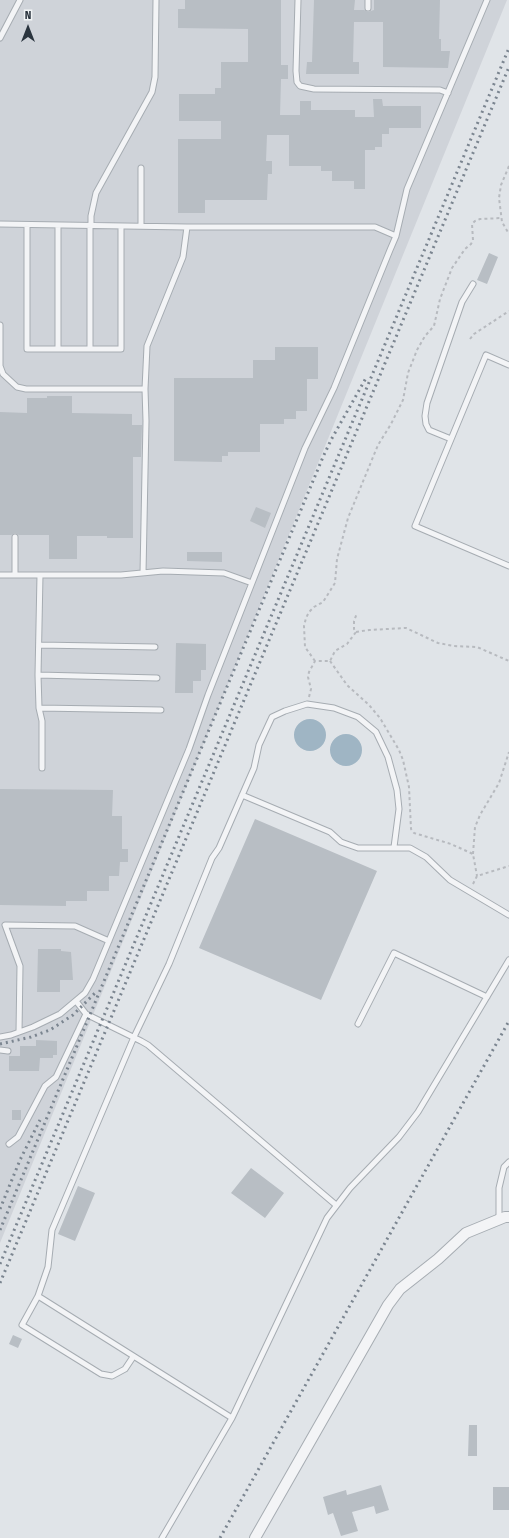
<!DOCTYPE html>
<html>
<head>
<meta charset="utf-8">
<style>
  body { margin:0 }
  #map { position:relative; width:509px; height:1538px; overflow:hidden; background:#e0e4e8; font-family:"Fira Sans Condensed",sans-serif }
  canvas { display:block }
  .north { position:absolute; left:8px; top:8px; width:40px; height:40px; -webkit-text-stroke:3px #f0f3f5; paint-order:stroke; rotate:0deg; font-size:11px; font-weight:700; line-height:16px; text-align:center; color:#2a343e }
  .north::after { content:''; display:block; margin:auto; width:14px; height:18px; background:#2a343e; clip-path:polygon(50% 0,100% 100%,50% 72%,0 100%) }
</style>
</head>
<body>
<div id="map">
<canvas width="509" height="1538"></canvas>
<div class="north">N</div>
</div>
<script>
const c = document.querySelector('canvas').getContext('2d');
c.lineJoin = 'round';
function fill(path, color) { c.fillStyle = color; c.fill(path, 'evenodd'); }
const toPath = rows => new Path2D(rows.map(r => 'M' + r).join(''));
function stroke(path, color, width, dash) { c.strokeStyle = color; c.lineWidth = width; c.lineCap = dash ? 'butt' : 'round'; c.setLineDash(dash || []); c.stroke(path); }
fill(toPath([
  [0,0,507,0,0,1243]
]), '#cfd3d9');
fill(toPath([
  '294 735a16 16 0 1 1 32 0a16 16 0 1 1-32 0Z',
  '330 750a16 16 0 1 1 32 0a16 16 0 1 1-32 0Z'
]), '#9fb5c4');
fill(toPath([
  [185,0,281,0,281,65,288,65,288,79,281,79,280,115,300,115,300,101,311,101,311,110,355,110,355,117,374,117,373,99,382,99,383,106,421,106,421,128,389,128,389,134,382,134,382,147,375,147,375,150,365,150,365,189,354,189,354,181,332,181,332,171,321,171,321,166,289,166,289,135,267,135,266,161,272,161,272,174,268,174,267,200,205,200,205,213,178,213,178,139,221,139,221,121,179,121,179,94,215,94,215,88,221,88,221,62,248,62,248,29,178,28,178,9,185,9],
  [314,0,355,0,354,10,364,10,368,12,374,10,374,0,440,0,439,39,441,39,441,51,450,51,448,68,383,67,383,22,354,22,353,62,359,62,359,74,306,74,307,62,312,62],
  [489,253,498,257,487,284,477,280],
  [275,347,318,347,318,379,307,379,307,411,296,411,296,419,284,419,284,424,260,424,260,452,228,452,228,456,222,456,222,462,174,461,174,378,253,378,253,360,275,360],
  [47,396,72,396,72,413,132,414,132,425,142,425,141,457,133,457,133,538,107,538,107,536,77,536,77,559,49,559,49,535,19,535,15,533,11,535,0,535,0,412,27,413,27,398,47,398],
  [256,507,271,513,265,528,250,521],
  [187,552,222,552,222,562,187,561],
  [176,643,206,644,206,670,201,670,201,681,193,681,193,693,175,693],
  [0,789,113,790,112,816,122,816,122,849,128,849,128,862,120,862,119,876,109,876,109,891,87,891,87,901,66,901,66,906,0,905],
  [255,819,377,871,321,1000,199,948],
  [38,949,61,949,61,951,71,952,73,980,60,980,60,992,37,992],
  [36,1040,57,1041,57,1055,53,1055,53,1058,40,1058,39,1071,9,1071,9,1056,20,1056,20,1046,36,1046],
  [12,1110,21,1110,21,1120,12,1120],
  [251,1168,284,1193,265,1218,231,1193],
  [78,1186,95,1193,75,1241,58,1234],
  [13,1335,22,1339,18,1348,9,1344],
  [469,1425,477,1425,477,1456,468,1456],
  [381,1485,389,1510,376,1514,374,1506,352,1512,358,1531,341,1536,333,1513,328,1515,323,1497,346,1490,347,1495],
  [493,1487,509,1487,509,1510,493,1510]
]), '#b8bec4');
const service = toPath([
  [298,0,296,71,297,82,300,86,314,89,440,90,448,93],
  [368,8,368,0],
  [0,38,20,0],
  [141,168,141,226],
  [0,224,187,227,183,257,147,346,145,389,146,421,143,573],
  [27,225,27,349,121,349,121,226],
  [91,225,91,216,96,193,152,92,155,77,156,0],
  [187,227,375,227,396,236],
  [0,325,0,366,3,374,17,387,26,389,145,389],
  [58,349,58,225],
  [90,349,90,225],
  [509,365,486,355,415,526,509,566],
  [451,439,429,430,426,424,425,416,427,403,462,302,473,284],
  [15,537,15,575],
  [0,575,121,575,163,571,224,573,252,583],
  [40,575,38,675,39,708,42,721,42,768],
  [39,645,155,647],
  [38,675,157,678],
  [39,708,161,710],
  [242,795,330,832,341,842,358,848,410,848,426,857,450,880,509,915],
  [86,1014,141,1041,148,1045,336,1205],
  [358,1024,394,953,487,997],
  [19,1032,20,966,5,925,75,926,109,941],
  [0,1037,11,1035,33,1027,60,1014,85,993,93,979,189,749,208,695,305,448,334,388,390,250,396,236,407,189,487,0],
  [0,1050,8,1051],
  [9,1144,18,1137,45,1086,56,1077,86,1014,76,1001],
  [499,1220,499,1188,504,1167,509,1162],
  [38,1296,232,1418],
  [133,1357,125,1369,112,1376,101,1374,22,1325,38,1296,48,1267,52,1230,134,1037,169,964,212,858,219,848,254,768,259,745,272,717,285,711,307,704,334,708,358,717,376,732,388,757,397,790,399,809,394,847],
  [162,1538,232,1418,327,1218,350,1188,399,1137,418,1112,509,960]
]);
const minor = toPath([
  [255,1538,388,1305,400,1289,438,1259,466,1233,505,1217,509,1217]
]);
stroke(service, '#a6acb2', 7);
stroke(minor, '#a6acb2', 12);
stroke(toPath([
  [509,166,501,185,499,198,502,222,509,234],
  [470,339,474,334,509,311],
  [356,632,369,630,406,628,438,643,454,646,477,647,509,661],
  [315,661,305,647,304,626,306,618,309,612,314,607,323,602,335,583,337,559,348,518,378,445,391,424,403,400,408,373,417,350,425,336,434,326,440,299,452,268,465,249,471,244,473,240,472,224,475,221,480,219,502,218],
  [330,661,347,685,369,705,380,718,399,750,403,760,409,787,411,829,414,833,451,844,473,854,477,876],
  [309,697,311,689,308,677,309,672,315,661,330,661,335,651,347,644,356,632,354,629,354,621,357,613],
  [473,854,475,827,480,815,499,783,509,752],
  [473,884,477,876,509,866]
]), '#b7babf', 2, [3, 3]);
stroke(service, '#f3f4f6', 5);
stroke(minor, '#f3f4f6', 10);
stroke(toPath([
  [0,1044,31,1037,50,1030,73,1015,97,991],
  [0,1209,20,1160,40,1120],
  [0,1230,323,457,331,440,366,378],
  [0,1264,509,48],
  [0,1283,509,67],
  [220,1538,509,1021]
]), '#7b8590', 3, [2, 4]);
</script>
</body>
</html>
